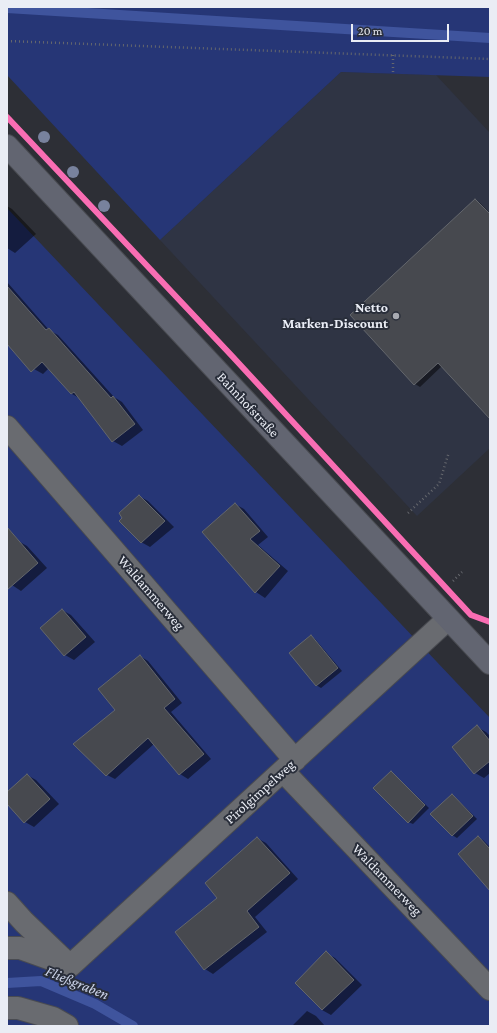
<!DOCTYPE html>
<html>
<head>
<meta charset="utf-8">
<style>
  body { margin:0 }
  #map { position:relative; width:497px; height:1033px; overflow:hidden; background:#2d2f36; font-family:"Crimson Pro",serif }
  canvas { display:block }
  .frame { position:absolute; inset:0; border:8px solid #eaedf5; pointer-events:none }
  .scale { position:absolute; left:351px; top:24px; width:98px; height:18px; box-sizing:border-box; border:2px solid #eaedf5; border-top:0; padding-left:5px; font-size:12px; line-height:14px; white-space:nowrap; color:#eaedf5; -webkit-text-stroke:3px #292e3a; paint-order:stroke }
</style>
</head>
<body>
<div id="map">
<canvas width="497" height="1033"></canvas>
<div class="frame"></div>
<div class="scale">20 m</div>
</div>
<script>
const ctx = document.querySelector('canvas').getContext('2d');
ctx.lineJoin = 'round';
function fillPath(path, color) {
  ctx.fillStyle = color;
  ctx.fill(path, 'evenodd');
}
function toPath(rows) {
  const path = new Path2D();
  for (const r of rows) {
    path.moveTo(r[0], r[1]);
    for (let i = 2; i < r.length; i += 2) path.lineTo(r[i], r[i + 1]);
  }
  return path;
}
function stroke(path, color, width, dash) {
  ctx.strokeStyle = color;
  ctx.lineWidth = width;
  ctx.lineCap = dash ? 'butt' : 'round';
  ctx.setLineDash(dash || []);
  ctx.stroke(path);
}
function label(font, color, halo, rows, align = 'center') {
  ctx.font = font + ' "Crimson Pro",serif';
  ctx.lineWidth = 4;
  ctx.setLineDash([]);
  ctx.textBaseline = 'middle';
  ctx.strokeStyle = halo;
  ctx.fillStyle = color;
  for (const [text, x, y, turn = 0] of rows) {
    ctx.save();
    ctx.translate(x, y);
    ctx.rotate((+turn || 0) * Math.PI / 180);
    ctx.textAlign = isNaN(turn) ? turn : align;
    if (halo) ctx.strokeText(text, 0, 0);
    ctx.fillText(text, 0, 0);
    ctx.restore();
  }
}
const built = toPath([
  [341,72,436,75,490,133,490,448,417,516,160,240]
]);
const green = toPath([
  [7,7,490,7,490,77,341,72,160,240,7,75],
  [7,208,490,718,490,1026,7,1026]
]);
const shadow = toPath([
  [476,200,480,203,490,213,490,417,442,366,420,387,415,384,351,315],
  [7,206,12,209,36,234,15,253,7,248],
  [7,282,49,330,58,335,114,397,122,402,143,430,122,446,113,441,81,399,72,394,49,368,43,374,34,369,7,339],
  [139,496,148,501,174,527,150,547,141,542],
  [235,504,244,509,268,537,258,545,288,571,265,598,256,592,203,532],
  [7,527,20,542,27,546,47,568,21,591,12,585,7,579],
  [62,610,71,615,95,642,74,660,65,655],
  [311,637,315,639,342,671,321,688,316,685],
  [140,656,148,661,182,703,171,712,211,759,188,779,180,774,154,744,115,779,107,775,116,710],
  [477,727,486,732,490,736,490,773,484,778,475,773],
  [391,772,395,775,429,808,413,824,408,822],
  [27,775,36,780,59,804,34,827,25,822,7,803,7,793],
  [452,795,456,798,477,819,457,838,452,835],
  [478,837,483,840,490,847,490,881],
  [257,838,266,843,298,879,255,917,267,932,213,974,205,969,219,899],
  [326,953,335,958,362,985,331,1015,322,1010,297,983],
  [307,1011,316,1016,325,1026,292,1026]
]);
const stream = toPath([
  [7,8,490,38],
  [7,983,41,981,95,1004,133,1026]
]);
const building = toPath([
  [475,199,490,214,490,419,438,363,414,385,350,315,475,199],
  [7,286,46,330,49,328,111,398,113,396,135,424,112,442,74,392,71,394,42,362,31,372,7,344,7,286],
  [139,495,165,521,141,543,119,521,122,518,119,513,139,495],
  [235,503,260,531,250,539,280,566,255,593,202,532,235,503],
  [7,527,38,563,7,590,7,527],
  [62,609,86,637,64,656,40,628,62,609],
  [311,635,338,668,316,686,289,653,311,635],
  [140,655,175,699,164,708,204,754,179,775,148,738,106,776,73,744,115,710,98,689,140,655],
  [477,725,490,741,490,761,474,774,452,747,477,725],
  [391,771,425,805,408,823,373,788,391,771],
  [27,774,50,799,24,823,7,804,7,792,27,774],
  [452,794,473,816,452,836,430,814,452,794],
  [478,836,490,849,490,891,458,854,478,836],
  [257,837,290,873,247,911,259,927,204,970,175,932,217,898,205,883,257,837],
  [326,951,354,980,322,1010,295,983,326,951]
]);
const path = toPath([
  [7,41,490,59],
  [393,55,393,74],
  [408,513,439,484,449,452],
  [453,581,462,572]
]);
const minor = toPath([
  [7,427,295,760],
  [283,771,490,989],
  [7,903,24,922,70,966,448,619],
  [7,948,20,948,62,963],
  [7,1008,18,1008,53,1018,67,1026]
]);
const major = toPath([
  [7,146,490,663]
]);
const cycleway = toPath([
  [7,117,232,356,471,615,490,622]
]);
const trees = [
  [44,137],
  [73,172],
  [104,206]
];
const markers = [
  [396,316,4,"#a8aab2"]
];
const poiNames = [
  ["Netto",388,308],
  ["Marken-Discount",388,324]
];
const streetNames = [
  ["Bahnhofstraße",248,405,47],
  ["Waldammerweg",151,593,49],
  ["Pirolgimpelweg",260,792,-42],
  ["Waldammerweg",387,880,46]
];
const waterNames = [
  ["Fließgraben",77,983,22]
];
fillPath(built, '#2f3444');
fillPath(green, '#263676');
fillPath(shadow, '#0007');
stroke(stream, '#3f549d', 10);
fillPath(building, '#47494f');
stroke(building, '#63666c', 1);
stroke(minor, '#494b51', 24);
stroke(major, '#494b51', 24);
stroke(path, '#65676d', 2.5, [1, 3]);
stroke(minor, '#696b70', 22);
stroke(major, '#626571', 22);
stroke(cycleway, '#f96db3', 6);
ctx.fillStyle = '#78829d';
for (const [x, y] of trees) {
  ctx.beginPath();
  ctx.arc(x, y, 6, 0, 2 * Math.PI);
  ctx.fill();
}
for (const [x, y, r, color] of markers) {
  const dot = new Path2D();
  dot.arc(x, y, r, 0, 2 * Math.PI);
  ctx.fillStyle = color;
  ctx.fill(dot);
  stroke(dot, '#292e3a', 1.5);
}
label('bold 14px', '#eaedf5', '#292e3a', poiNames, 'right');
label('14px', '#eaedf5', '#292e3a', streetNames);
label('italic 15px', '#ccd4ea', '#292e3a', waterNames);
</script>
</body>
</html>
